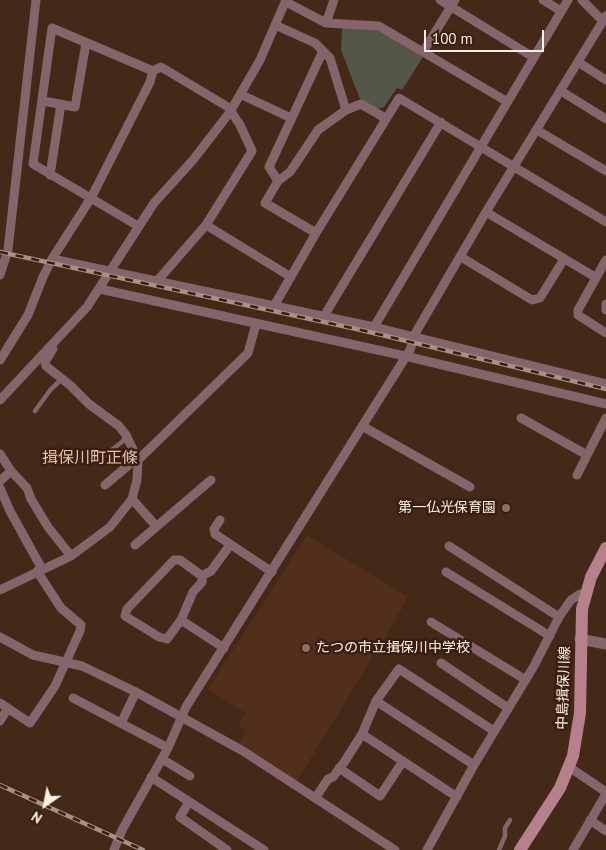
<!DOCTYPE html>
<html>
<head>
<meta charset="utf-8">
<style>
  body { margin:0 }
  #map { position:relative; width:606px; height:850px; overflow:hidden; background:#442918; font-family:"PT Sans",sans-serif }
  canvas { display:block }
  .north { position:absolute; left:20px; top:780px; width:50px; height:50px; -webkit-text-stroke:4px #3a1f0e; paint-order:stroke; rotate:213deg; font-size:14px; font-weight:700; line-height:20px; text-align:center; color:#feefe7 }
  .north::after { content:''; display:block; margin:auto; width:18px; height:22px; background:#feefe7; clip-path:polygon(50% 0,100% 100%,50% 72%,0 100%) }
  .scale { position:absolute; left:424px; top:30px; width:120px; height:22px; box-sizing:border-box; border:2px solid #feefe7; border-top:0; padding-left:6px; font-size:15px; line-height:18px; white-space:nowrap; color:#feefe7; -webkit-text-stroke:4px #3a1f0e; paint-order:stroke }
</style>
</head>
<body>
<div id="map">
<canvas width="606" height="850"></canvas>
<div class="north">N</div>
<div class="scale">100 m</div>
</div>
<script>
const ctx = document.querySelector('canvas').getContext('2d');
ctx.lineJoin = 'round';
function fillPath(path, color) {
  ctx.fillStyle = color;
  ctx.fill(path, 'evenodd');
}
function toPath(rows) {
  const path = new Path2D();
  for (const r of rows) {
    path.moveTo(r[0], r[1]);
    for (let i = 2; i < r.length; i += 2) path.lineTo(r[i], r[i + 1]);
  }
  return path;
}
function stroke(path, color, width, dash) {
  ctx.strokeStyle = color;
  ctx.lineWidth = width;
  ctx.lineCap = dash ? 'butt' : 'round';
  ctx.setLineDash(dash || []);
  ctx.stroke(path);
}
function label(font, color, halo, rows, align = 'center') {
  ctx.font = font + ' "PT Sans","Noto Sans JP",sans-serif';
  ctx.lineWidth = 5;
  ctx.setLineDash([]);
  ctx.textBaseline = 'middle';
  ctx.strokeStyle = halo;
  ctx.fillStyle = color;
  for (const [text, x, y, turn = 0] of rows) {
    ctx.save();
    ctx.translate(x, y);
    ctx.rotate((+turn || 0) * Math.PI / 180);
    ctx.textAlign = isNaN(turn) ? turn : align;
    if (halo) ctx.strokeText(text, 0, 0);
    ctx.fillText(text, 0, 0);
    ctx.restore();
  }
}
const built = toPath([
  [307,535,407,596,403,607,297,781,238,745,246,731,238,725,245,713,208,689]
]);
const green = toPath([
  [342,28,380,30,423,57,402,90,397,88,384,107,377,109,360,99,341,50]
]);
const service = toPath([
  [35,411,51,389,62,379],
  [98,461,123,441,126,436],
  [499,850,505,836,505,828,510,820]
]);
const minor = toPath([
  [440,0,533,57],
  [543,0,561,11],
  [582,0,603,21],
  [286,2,326,23,379,26,506,101],
  [326,23,334,0],
  [275,25,315,43,330,58,346,110],
  [423,52,455,0],
  [578,62,606,80],
  [561,91,606,119],
  [242,95,291,118],
  [43,101,75,107,86,43],
  [537,130,606,171],
  [50,175,61,104],
  [278,181,269,167,323,51],
  [486,212,595,277],
  [206,225,291,277],
  [138,226,33,164,52,28,153,71],
  [316,233,265,203,278,181,290,172,318,130,346,110,361,104,385,118],
  [461,257,532,300,540,298,564,259],
  [52,259,374,327,606,384],
  [606,260,578,310,578,315,606,333],
  [0,275,8,250,36,0],
  [100,289,405,356,606,404],
  [606,304,606,310],
  [274,306,316,233,399,98,606,222],
  [326,317,327,311,441,122],
  [374,327,568,0],
  [0,360,28,315,43,277,52,259,91,198,150,82,153,71,161,67,228,107,240,125,252,151,206,225,158,280],
  [0,400,87,307,154,203,193,160,230,112,260,60,286,0],
  [521,418,587,455],
  [362,426,470,487],
  [0,454,11,471,27,488,31,499,48,527,71,556],
  [138,460,248,353,256,324],
  [577,475,606,418],
  [0,481,11,471],
  [105,485,137,458],
  [0,488,10,511,42,569],
  [132,499,156,526],
  [220,520,214,529,215,534,272,572],
  [135,545,211,480],
  [449,546,559,617],
  [446,572,550,636],
  [202,576,180,560,174,560,127,609,125,616,159,637,167,639,181,620,193,592,202,582,202,576,211,571,230,545],
  [0,590,71,556,110,527,132,499,137,480,138,460,126,435,119,426,89,404,71,386,46,366,45,362,53,349],
  [181,620,224,648],
  [431,622,526,680],
  [0,637,33,655,82,666,136,692,243,751,395,850],
  [441,663,508,708],
  [73,698,168,748],
  [376,701,474,765],
  [0,703,30,723,55,686,80,631,81,625,61,608,37,571],
  [0,721,8,708],
  [121,723,136,692],
  [362,734,457,797],
  [162,759,190,776],
  [569,767,606,792],
  [339,768,380,796,403,761],
  [151,777,264,850],
  [316,797,328,779,333,777,345,761,362,734,376,701,399,669,494,731],
  [189,802,180,817,227,850],
  [590,820,606,831],
  [114,850,122,830,168,748,186,707,410,350,416,332,486,212,606,16],
  [427,850,474,765,534,666,559,617,571,600,580,594,585,594],
  [573,850,606,794]
]);
const tertiary = toPath([
  [580,639,606,644]
]);
const secondary = toPath([
  [520,850,560,788,573,756,580,713,582,609,591,577,606,548]
]);
const rail = toPath([
  [0,252,361,330,606,389],
  [0,785,143,850]
]);
const markers = [
  [506,508,5,"#8d6e63"],
  [306,648,5,"#8d6e63"]
];
const poiNames = [
  ["第一仏光保育園",496,508],
  ["たつの市立揖保川中学校",316,648,"left"]
];
const streetNames = [
  ["中島揖保川線",564,688,-88]
];
const quarterNames = [
  ["揖保川町正條",90,458]
];
fillPath(built, '#512f1a');
fillPath(green, '#545647');
stroke(service, '#86646c', 4.5);
stroke(minor, '#86646c', 9);
stroke(tertiary, '#86646c', 11);
stroke(secondary, '#b6818d', 12);
stroke(rail, '#a69185', 4.5);
stroke(rail, '#3a1f0e', 2.5, [8]);
for (const [x, y, r, color] of markers) {
  const dot = new Path2D();
  dot.arc(x, y, r, 0, 2 * Math.PI);
  ctx.fillStyle = color;
  ctx.fill(dot);
  stroke(dot, '#3a1f0e', 2);
}
label('14px', '#feefe7', '#3a1f0e', poiNames, 'right');
label('14px', '#feefe7', '#3a1f0e', streetNames);
label('16px', '#e3c0ac', '#3a1f0e', quarterNames);
</script>
</body>
</html>
